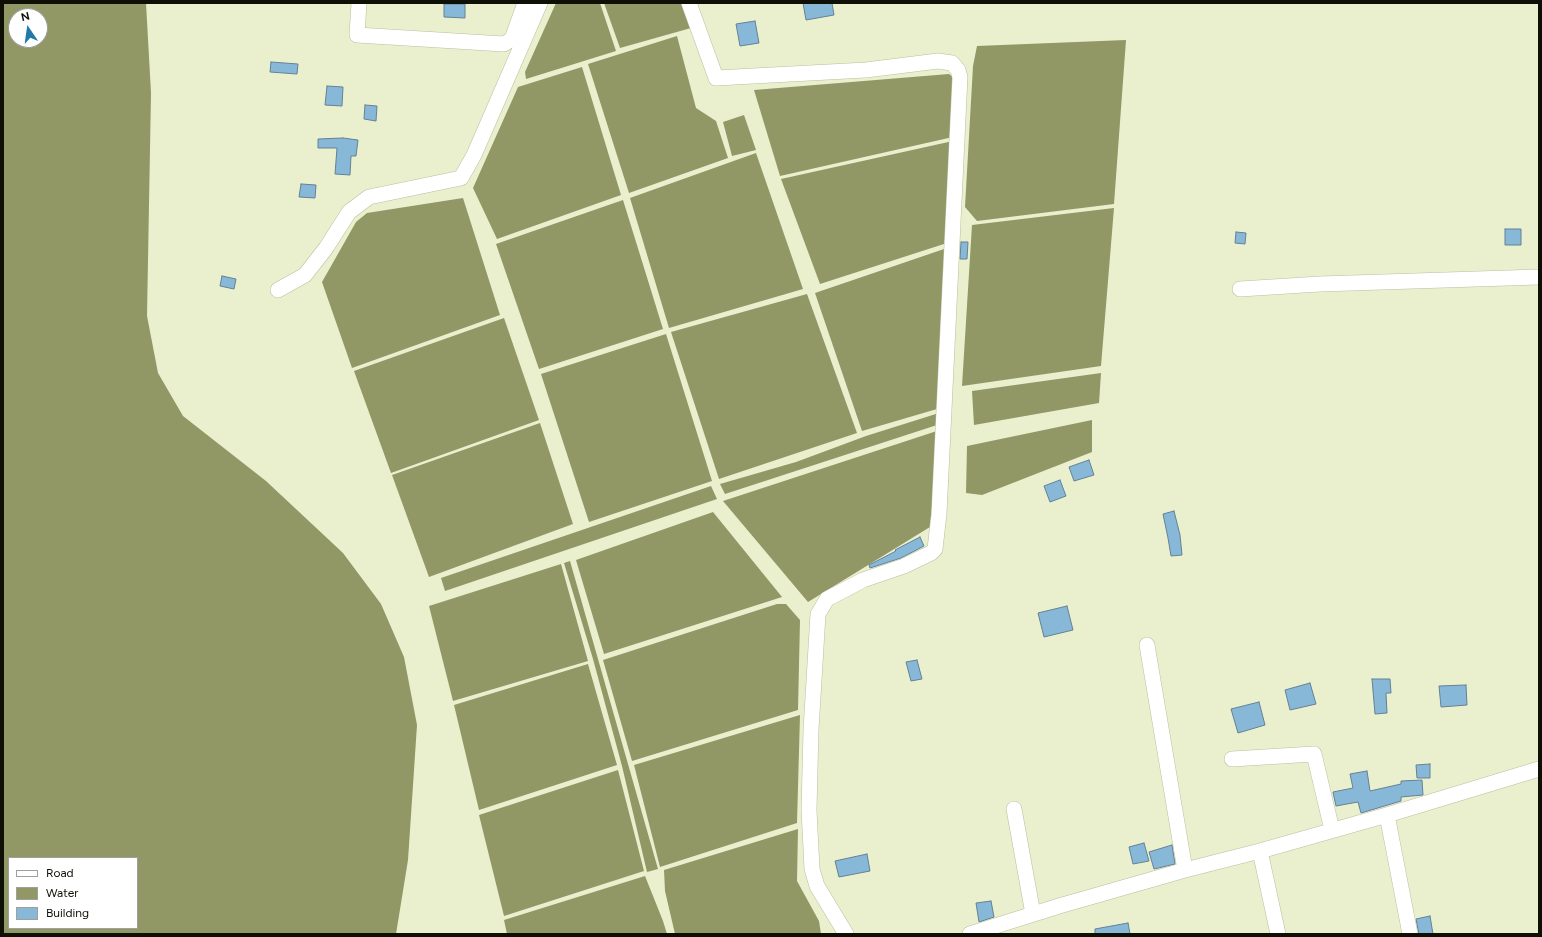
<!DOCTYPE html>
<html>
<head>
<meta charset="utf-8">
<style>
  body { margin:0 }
  #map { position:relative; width:1542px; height:937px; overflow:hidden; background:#eaefce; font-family:Figtree,sans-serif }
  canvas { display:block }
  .frame { position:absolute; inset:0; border:4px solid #0e0f05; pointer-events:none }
  .legend { position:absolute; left:8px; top:857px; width:130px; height:72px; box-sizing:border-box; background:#fff; border:1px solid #9f9f9b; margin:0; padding:5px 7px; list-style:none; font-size:12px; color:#0e0f05 }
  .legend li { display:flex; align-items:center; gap:8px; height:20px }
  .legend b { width:20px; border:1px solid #9f9f9b }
  .north { position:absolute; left:8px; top:8px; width:40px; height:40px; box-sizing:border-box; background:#fff; border:1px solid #9f9f9b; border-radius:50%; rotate:347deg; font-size:11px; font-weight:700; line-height:16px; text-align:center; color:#0e0f05 }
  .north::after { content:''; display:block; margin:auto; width:14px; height:18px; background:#227aa9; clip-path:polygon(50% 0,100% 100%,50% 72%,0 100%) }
</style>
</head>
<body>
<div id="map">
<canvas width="1542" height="937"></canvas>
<div class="frame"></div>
<ul class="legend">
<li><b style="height:5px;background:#fff"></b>Road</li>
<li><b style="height:11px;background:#919765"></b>Water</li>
<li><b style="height:11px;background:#87b8d8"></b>Building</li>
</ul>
<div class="north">N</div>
</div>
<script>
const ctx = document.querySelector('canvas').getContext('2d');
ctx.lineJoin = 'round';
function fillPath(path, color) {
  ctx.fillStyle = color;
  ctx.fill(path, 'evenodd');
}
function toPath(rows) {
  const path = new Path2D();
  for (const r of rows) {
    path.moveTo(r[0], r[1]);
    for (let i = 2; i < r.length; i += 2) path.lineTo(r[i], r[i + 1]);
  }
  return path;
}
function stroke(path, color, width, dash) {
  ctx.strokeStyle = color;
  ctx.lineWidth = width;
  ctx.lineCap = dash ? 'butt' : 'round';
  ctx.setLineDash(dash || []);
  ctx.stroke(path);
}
const water = toPath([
  [3,3,146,3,151,93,147,316,158,373,183,416,266,481,343,553,381,604,404,657,417,725,408,860,396,934,3,934],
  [16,16,40,16,40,40,16,40],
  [9,858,137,858,137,928,9,928],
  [556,3,600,3,616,51,526,79,525,72],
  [604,3,682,3,691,28,620,48],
  [677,36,696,108,716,121,728,158,629,193,588,64],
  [1126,40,1114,204,977,221,965,207,973,66,977,46],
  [582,67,621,195,497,239,473,188,518,87],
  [949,74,955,79,953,137,780,176,754,90],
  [744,115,756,150,732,156,723,122],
  [953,141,947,243,820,284,781,179],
  [756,153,803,289,669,328,630,198],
  [463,198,500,315,352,368,322,282,356,222,367,213],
  [623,200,663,329,539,369,496,244],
  [1114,208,1101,366,962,386,972,225],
  [947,248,937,409,862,431,815,293],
  [807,294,857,433,719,479,671,332],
  [504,318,539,420,391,473,354,371],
  [666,334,712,481,589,522,541,374],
  [1101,373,1099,403,974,425,972,391],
  [939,413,937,425,725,494,720,484,796,462,866,436],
  [1092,420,1092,452,982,495,966,493,967,446],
  [540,423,573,524,429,577,392,475],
  [940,430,930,527,808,602,723,501],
  [711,486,717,499,445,591,441,578],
  [713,512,782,597,604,654,576,560],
  [570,561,658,869,647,872,622,766,593,659,564,563],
  [561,564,588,661,453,701,429,606],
  [777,604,786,604,800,620,798,710,632,761,603,660],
  [588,664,617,765,479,810,454,705],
  [800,715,797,823,660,867,634,765],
  [618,770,644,871,504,916,479,815],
  [798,829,797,881,819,921,821,934,675,934,665,891,664,870],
  [645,876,663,921,667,934,507,934,504,920]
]);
const building = toPath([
  [803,3,832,3,834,15,806,20,803,3],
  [444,4,465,4,465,18,444,17,444,4],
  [755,21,759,43,740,46,736,24,755,21],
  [271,62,298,64,297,74,270,72,271,62],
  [327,86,343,87,342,106,325,105,327,86],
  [365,105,377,106,376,121,364,119,365,105],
  [343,138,358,140,356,156,351,156,350,175,335,174,337,148,318,148,318,139,343,138],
  [301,184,316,185,315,198,299,197,301,184],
  [1505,229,1521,229,1521,245,1505,245,1505,229],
  [1236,232,1246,233,1245,244,1235,243,1236,232],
  [961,242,968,242,967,259,960,259,961,242],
  [222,276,236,279,234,289,220,286,222,276],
  [1089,460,1094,475,1074,481,1069,467,1089,460],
  [1060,480,1066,496,1050,502,1044,486,1060,480],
  [1174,511,1180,535,1182,555,1171,556,1168,538,1163,514,1174,511],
  [920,537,924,546,901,558,870,568,869,565,896,551,895,550,920,537],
  [1067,606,1073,630,1044,637,1038,613,1067,606],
  [917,660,922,679,911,681,906,662,917,660],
  [1372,679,1390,679,1391,693,1386,693,1387,713,1375,714,1372,679],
  [1310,683,1316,704,1290,710,1285,690,1310,683],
  [1466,685,1467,705,1441,707,1439,686,1466,685],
  [1259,702,1265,725,1238,733,1231,709,1259,702],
  [1430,764,1430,778,1417,778,1416,765,1430,764],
  [1367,771,1370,791,1401,784,1401,781,1422,780,1423,795,1401,797,1401,801,1361,813,1358,802,1336,806,1333,792,1353,788,1350,774,1367,771],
  [1144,843,1149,861,1133,864,1129,847,1144,843],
  [1172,845,1175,864,1154,869,1149,852,1172,845],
  [867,854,870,871,839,877,835,861,867,854],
  [991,901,994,917,979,922,976,903,991,901],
  [1430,916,1433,934,1419,934,1416,919,1430,916],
  [1128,923,1130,934,1095,934,1095,929,1128,923]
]);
const minor = toPath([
  [359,3,357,35,504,44,512,39,525,3],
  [689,3,716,78,866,70,938,61,952,63,958,70,960,77,939,514,935,549,931,553,904,566,863,580,827,599,818,614,811,730,809,810,812,869,817,886,846,934],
  [1240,289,1320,284,1539,277],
  [278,290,305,275,326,248,349,212,369,197,461,178,474,155,540,3],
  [1147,645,1185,870],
  [1232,759,1314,754,1332,830],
  [1014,809,1033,914],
  [1387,815,1410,934],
  [1260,851,1278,934],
  [970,934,1059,906,1185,870,1260,851,1387,815,1539,769]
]);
fillPath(water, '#919765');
fillPath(building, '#87b8d8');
stroke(building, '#648194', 1);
stroke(minor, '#babf9f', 16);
stroke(minor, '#fff', 15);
</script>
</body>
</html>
